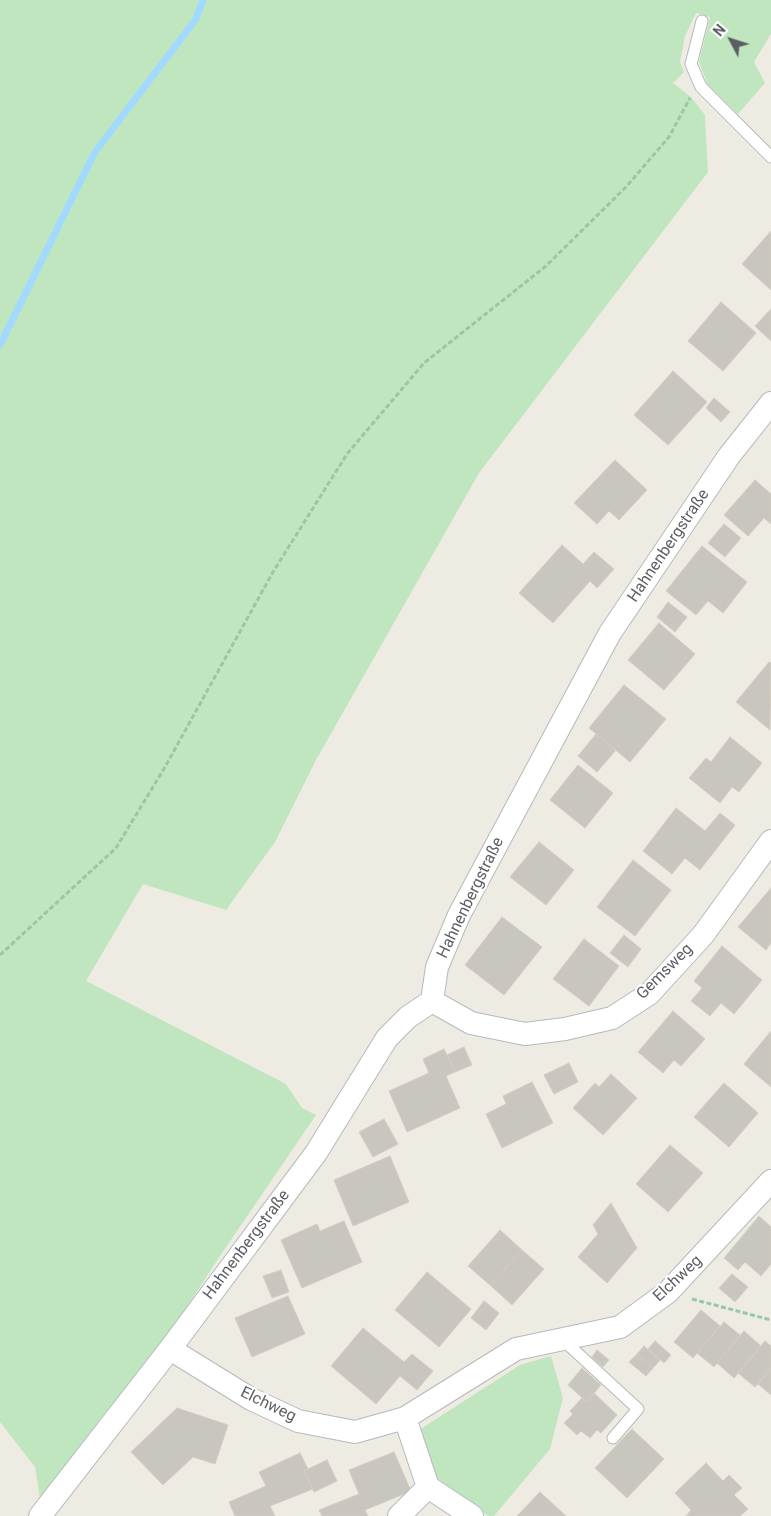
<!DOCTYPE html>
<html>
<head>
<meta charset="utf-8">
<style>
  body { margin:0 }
  #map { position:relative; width:771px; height:1516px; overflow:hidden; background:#eeebe3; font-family:Roboto,sans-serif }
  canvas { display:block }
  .north { position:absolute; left:706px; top:15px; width:50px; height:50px; -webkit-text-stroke:4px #fff; paint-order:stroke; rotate:310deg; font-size:14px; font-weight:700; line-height:20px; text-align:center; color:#5b5f64 }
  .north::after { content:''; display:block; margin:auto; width:18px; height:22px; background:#5b5f64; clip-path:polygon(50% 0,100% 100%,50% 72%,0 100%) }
</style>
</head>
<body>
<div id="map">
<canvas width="771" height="1516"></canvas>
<div class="north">N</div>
</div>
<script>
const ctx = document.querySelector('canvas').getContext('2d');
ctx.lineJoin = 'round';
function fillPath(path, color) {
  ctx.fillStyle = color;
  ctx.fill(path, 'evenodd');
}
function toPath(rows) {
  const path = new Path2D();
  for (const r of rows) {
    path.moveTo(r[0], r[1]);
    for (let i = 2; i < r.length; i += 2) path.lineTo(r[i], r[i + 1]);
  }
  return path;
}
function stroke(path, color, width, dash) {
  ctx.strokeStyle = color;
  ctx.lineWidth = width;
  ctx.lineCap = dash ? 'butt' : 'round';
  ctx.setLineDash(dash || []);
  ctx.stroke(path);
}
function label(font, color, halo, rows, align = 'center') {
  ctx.font = font + ' Roboto,sans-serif';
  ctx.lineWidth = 4.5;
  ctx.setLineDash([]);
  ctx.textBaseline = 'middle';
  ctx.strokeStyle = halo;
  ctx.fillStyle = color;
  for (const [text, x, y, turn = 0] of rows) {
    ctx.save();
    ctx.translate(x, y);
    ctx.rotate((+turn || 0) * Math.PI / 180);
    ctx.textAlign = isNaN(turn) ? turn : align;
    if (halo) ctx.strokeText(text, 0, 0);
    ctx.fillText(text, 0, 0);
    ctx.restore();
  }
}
const green = toPath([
  [0,0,771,0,771,34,754,62,765,83,738,114,708,85,699,62,710,17,696,13,685,36,680,62,684,72,673,83,691,97,705,115,708,172,479,473,316,760,275,842,226,910,143,884,86,981,286,1084,302,1108,316,1115,220,1256,164,1342,100,1419,41,1505,35,1467,0,1422],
  [551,1356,563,1398,550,1449,494,1516,488,1516,437,1478,419,1430,520,1365]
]);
const stream = toPath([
  [0,345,95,152,196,19,203,0]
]);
const building = toPath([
  [771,231,771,290,742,264,771,231],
  [721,302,756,333,723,371,688,341,721,302],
  [771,309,771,341,755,326,771,309],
  [673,371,707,402,668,445,634,415,673,371],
  [714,398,730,412,721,422,706,408,714,398],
  [615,460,647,490,619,520,609,511,597,524,574,503,615,460],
  [755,480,771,494,771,524,764,518,748,536,724,515,755,480],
  [724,524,741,538,725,557,708,543,724,524],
  [562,545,583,564,594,552,614,569,597,588,590,581,553,623,519,593,562,545],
  [702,546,747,582,723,613,708,601,696,615,666,591,702,546],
  [668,602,687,617,675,632,657,617,668,602],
  [659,623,695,654,664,690,628,660,659,623],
  [769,662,771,663,770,730,736,702,769,662],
  [624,685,666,719,630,762,589,728,624,685],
  [596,734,616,750,597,772,578,756,596,734],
  [730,737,762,763,739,792,732,787,720,803,689,778,706,758,711,762,730,737],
  [578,765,613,793,585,828,550,800,578,765],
  [676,808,705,831,720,813,735,825,700,870,685,858,672,874,643,851,676,808],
  [539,842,574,870,546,905,510,877,539,842],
  [633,860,671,890,635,936,597,907,633,860],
  [771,888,771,943,766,950,738,927,771,888],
  [502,917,542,947,504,995,465,965,502,917],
  [624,935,641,949,628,967,610,953,624,935],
  [584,939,619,966,589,1006,553,979,584,939],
  [722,946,762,980,734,1014,721,1003,710,1016,691,1001,702,988,694,981,722,946],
  [673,1011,705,1039,681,1066,674,1060,663,1073,638,1052,673,1011],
  [771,1031,771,1087,744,1064,771,1031],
  [464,1047,472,1065,455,1072,447,1055,464,1047],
  [444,1049,455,1072,446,1076,460,1108,407,1132,389,1091,429,1073,423,1059,444,1049],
  [569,1063,578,1082,554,1094,544,1075,569,1063],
  [611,1074,637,1098,603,1135,573,1108,595,1083,599,1087,611,1074],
  [532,1082,553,1123,502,1148,486,1114,506,1104,503,1096,532,1082],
  [724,1083,758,1113,729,1147,694,1117,724,1083],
  [384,1119,398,1144,373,1157,359,1132,384,1119],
  [670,1145,703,1173,668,1212,636,1184,670,1145],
  [390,1156,409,1202,353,1226,334,1180,390,1156],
  [611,1203,637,1248,607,1283,578,1257,598,1234,593,1225,611,1203],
  [759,1216,771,1227,771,1264,761,1276,745,1262,738,1270,724,1258,759,1216],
  [344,1221,362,1262,302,1288,281,1240,317,1224,320,1231,344,1221],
  [500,1230,522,1250,490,1285,468,1266,500,1230],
  [522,1250,544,1269,512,1305,490,1285,522,1250],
  [281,1270,289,1292,272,1298,263,1276,281,1270],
  [427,1272,471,1309,439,1347,395,1310,427,1272],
  [732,1274,748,1287,735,1302,719,1288,732,1274],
  [288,1296,305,1334,252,1357,235,1318,288,1296],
  [484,1301,499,1313,486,1330,471,1318,484,1301],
  [701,1310,720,1326,693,1358,674,1342,701,1310],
  [724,1322,740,1335,714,1367,697,1353,724,1322],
  [363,1328,404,1362,412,1354,433,1371,417,1390,400,1376,376,1404,331,1366,363,1328],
  [744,1331,761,1346,734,1378,717,1363,744,1331],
  [655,1341,671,1355,664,1363,648,1349,655,1341],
  [765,1341,771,1346,771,1368,755,1387,738,1373,765,1341],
  [644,1346,660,1360,653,1368,637,1354,644,1346],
  [597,1350,609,1360,603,1367,592,1357,597,1350],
  [637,1354,653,1368,646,1376,629,1362,637,1354],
  [582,1368,601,1385,587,1402,568,1385,582,1368],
  [771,1368,771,1395,758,1384,771,1368],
  [594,1393,617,1415,601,1433,597,1430,590,1438,581,1431,577,1435,564,1423,573,1414,570,1411,582,1398,587,1402,594,1393],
  [177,1408,228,1425,215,1464,193,1457,163,1485,131,1452,177,1408],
  [632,1429,664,1459,627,1498,595,1468,632,1429],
  [394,1452,411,1491,365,1510,368,1516,322,1516,319,1510,359,1494,349,1470,394,1452],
  [300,1453,308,1469,304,1471,313,1489,270,1506,275,1516,235,1516,229,1502,266,1486,259,1472,300,1453],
  [327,1460,337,1481,314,1492,304,1471,327,1460],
  [706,1463,723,1481,729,1475,742,1488,734,1495,748,1509,740,1516,686,1516,691,1510,675,1493,706,1463],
  [540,1492,566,1516,517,1516,540,1492]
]);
const path = toPath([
  [0,955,116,848,165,767,273,572,347,454,424,363,546,266,626,187,669,137,690,98],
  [692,1299,771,1320]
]);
const lane = toPath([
  [702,21,691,64,701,87,771,157],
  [562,1339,638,1409,613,1438]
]);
const street = toPath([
  [432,1001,471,1023,525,1034,565,1029,612,1018,649,994,703,935,771,841],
  [170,1349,251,1399,298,1421,355,1432,405,1418,516,1349,620,1327,668,1292,771,1181],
  [405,1418,428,1487,472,1516],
  [40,1516,170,1349,316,1153,387,1038,408,1017,432,1001,437,967,459,915,610,633,729,456,771,403],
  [399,1516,428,1487]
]);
const streetNames = [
  ["Hahnenbergstraße",669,546,-56],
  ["Hahnenbergstraße",471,898,-64],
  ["Gemsweg",665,972,-45],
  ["Hahnenbergstraße",247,1245,-53],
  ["Elchweg",678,1279,-43],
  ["Elchweg",268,1405,26]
];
fillPath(green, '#c0e6bf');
stroke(stream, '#a2d9ff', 7);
fillPath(building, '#c9c6c0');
stroke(building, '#d3cdc1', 1);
stroke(lane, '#b5b9bd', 13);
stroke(street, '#b5b9bd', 24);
stroke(path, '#98c7a4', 3, [5, 2.5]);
stroke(lane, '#fff', 11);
stroke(street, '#fff', 22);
label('16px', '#5b5f64', '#fff', streetNames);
</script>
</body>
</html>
